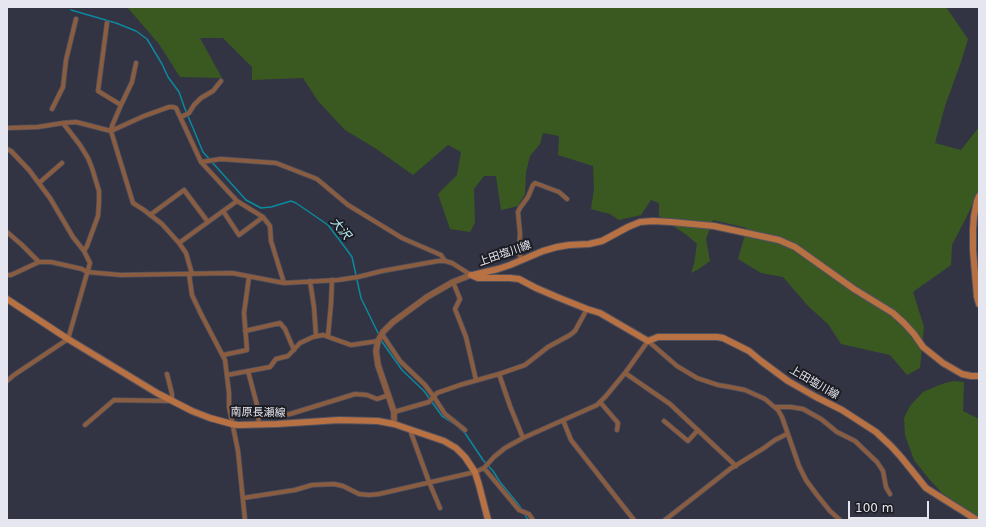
<!DOCTYPE html>
<html>
<head>
<meta charset="utf-8">
<style>
  body { margin:0 }
  #map { position:relative; width:986px; height:527px; overflow:hidden; background:#333443; font-family:"DejaVu Sans",sans-serif }
  canvas { display:block }
  .frame { position:absolute; inset:0; border:8px solid #e6e6f0; pointer-events:none }
  .scale { position:absolute; left:848px; top:501px; width:81px; height:18px; box-sizing:border-box; border:2px solid #e6e6f0; border-top:0; padding-left:5px; font-size:12px; line-height:14px; white-space:nowrap; color:#e6e6f0; -webkit-text-stroke:3px #1c1c23; paint-order:stroke }
</style>
</head>
<body>
<div id="map">
<canvas width="986" height="527"></canvas>
<div class="frame"></div>
<div class="scale">100 m</div>
</div>
<script>
const ctx = document.querySelector('canvas').getContext('2d');
ctx.lineJoin = 'round';
function fillPath(path, color) {
  ctx.fillStyle = color;
  ctx.fill(path, 'evenodd');
}
function toPath(rows) {
  const path = new Path2D();
  for (const r of rows) {
    path.moveTo(r[0], r[1]);
    for (let i = 2; i < r.length; i += 2) path.lineTo(r[i], r[i + 1]);
  }
  return path;
}
function stroke(path, color, width, dash) {
  ctx.strokeStyle = color;
  ctx.lineWidth = width;
  ctx.lineCap = dash ? 'butt' : 'round';
  ctx.setLineDash(dash || []);
  ctx.stroke(path);
}
function label(font, color, halo, rows, align = 'center') {
  ctx.font = font + ' "DejaVu Sans","Noto Sans JP",sans-serif';
  ctx.lineWidth = 4;
  ctx.setLineDash([]);
  ctx.textBaseline = 'middle';
  ctx.strokeStyle = halo;
  ctx.fillStyle = color;
  for (const [text, x, y, turn = 0] of rows) {
    ctx.save();
    ctx.translate(x, y);
    ctx.rotate((+turn || 0) * Math.PI / 180);
    ctx.textAlign = isNaN(turn) ? turn : align;
    if (halo) ctx.strokeText(text, 0, 0);
    ctx.fillText(text, 0, 0);
    ctx.restore();
  }
}
const green = toPath([
  [127,7,946,7,968,39,961,62,945,106,935,143,961,150,979,127,979,189,967,216,952,245,951,265,913,292,924,327,920,368,907,375,890,355,841,344,828,324,809,307,783,277,761,273,738,259,747,228,713,220,706,239,710,261,699,269,691,273,694,264,697,244,688,236,659,216,659,203,651,200,641,215,619,220,610,214,591,209,594,189,593,166,558,155,559,136,543,133,540,144,530,156,526,172,525,194,518,206,501,210,496,176,484,176,474,189,475,223,470,232,450,229,438,194,457,175,461,152,448,145,413,175,375,148,345,130,318,101,303,78,252,80,252,67,223,38,200,38,222,78,180,77,159,44],
  [953,381,964,382,963,411,979,419,979,517,943,494,929,479,914,460,905,435,904,418,910,406,923,392,942,384]
]);
const stream = toPath([
  [71,10,116,23,136,31,147,39,162,64,168,77,179,92,185,109,203,152,246,200,261,208,271,207,291,201,296,203,328,225,347,250,352,257,361,298,379,335],
  [380,339,402,370,424,391,442,416,453,423],
  [460,429,465,433,483,460,493,471,500,482,518,504,522,510],
  [524,513,528,520]
]);
const minor = toPath([
  [107,23,98,91,121,105],
  [136,63,132,82,121,105,112,126,111,131,133,203,144,210,162,224,179,243,186,253,192,274],
  [52,109,63,87,66,60,76,19],
  [181,117,189,113,194,105,201,98,213,91,221,81],
  [63,123,80,145,88,158,92,168,99,191,99,203,98,216,87,246,84,251],
  [7,128,38,127,63,123,76,122,111,131,144,116,169,107,173,107,176,108,201,162,237,201,263,217,270,226,271,241,284,283],
  [7,149,11,151,29,170,50,198,73,237,84,251,90,263,68,339,14,375,7,381],
  [201,162,221,159,276,163,317,179,348,205,402,238,441,255,445,261],
  [39,183,62,163],
  [223,211,239,235,263,217],
  [150,215,184,190,208,222],
  [7,232,22,245,39,262],
  [179,243,237,201],
  [521,260,519,251,520,234,518,212,520,208,528,197,533,185,535,183,559,192,567,199],
  [189,274,192,295,201,314,225,360,229,393,229,407,238,451,245,520],
  [7,275,11,275,39,262,51,262,82,269,87,272,121,275,232,273,284,283,338,280,358,277,382,271,438,261,445,261,452,263,471,275],
  [310,281,314,307,316,336],
  [453,282,460,299,455,309,466,337,476,380],
  [245,331,280,323,285,329,294,350],
  [382,334,400,361,425,385,434,397,445,414,465,430],
  [328,336,331,304,332,280],
  [223,355,247,350,244,313,249,277],
  [248,371,257,405,259,424],
  [625,373,670,404,736,466],
  [499,374,510,406,523,438],
  [227,375,270,367,276,359,288,356,300,343,313,337,323,335,351,345,378,341],
  [600,402,618,423,617,430],
  [775,407,791,407,803,409,821,419,837,432,855,441,877,462,883,471,886,487,890,494],
  [394,412,429,402,437,393,460,385,499,374,525,365,548,347,570,335,575,331,587,309],
  [276,416,290,414,355,394,367,395,377,399,389,395],
  [563,420,571,440,634,520],
  [664,421,688,441,698,430],
  [85,425,114,400,172,401,172,394,167,374],
  [410,430,429,482,440,508],
  [484,468,519,510,529,514,533,520],
  [243,498,295,490,312,485,334,484,343,486,359,494,369,495,379,494,475,472,484,468,494,457,505,448,523,438,597,405,606,396,625,373,648,341,677,366,697,378,718,385,730,387,745,390,765,399,778,410,782,417,799,466,806,480,817,495,830,511,840,520],
  [665,520,730,469,764,448,775,440,787,434]
]);
const tertiary = toPath([
  [394,424,394,412,378,365,376,351,378,341,383,332,393,322,427,297,453,282,471,275]
]);
const secondary = toPath([
  [979,196,977,201,974,216,973,229,973,250,977,297,979,304],
  [471,275,478,278,510,278,519,279,536,288,557,297,587,309,600,313,648,341,658,337,717,337,723,338,749,351,761,361,788,381,816,397,842,410,876,432,891,446,901,457,926,488,977,520],
  [473,275,498,269,510,265,543,251,557,247,569,245,589,244,602,241,628,227,640,222,653,221,671,222,714,226,779,240,795,247,854,289,893,313,904,323,914,334,923,347,943,363,962,374,971,376,979,376],
  [7,299,68,339,157,393,192,411,210,418,232,424,238,425,277,424,339,420,378,421,394,424,444,441,456,448,465,457,475,472,479,485,488,520]
]);
const streetNames = [
  ["上田塩川線",505,254,-19],
  ["上田塩川線",814,383,30],
  ["南原長瀬線",258,413,1]
];
const waterNames = [
  ["大沢",340,229,50]
];
fillPath(green, '#3a5920');
stroke(stream, '#0b899e', 1.5);
stroke(minor, '#50505f', 5.5);
stroke(tertiary, '#50505f', 7);
stroke(secondary, '#50505f', 8);
stroke(minor, '#8a5d41', 4);
stroke(tertiary, '#8a5d41', 5.5);
stroke(secondary, '#b87143', 6);
label('11px', '#e6e6f0', '#1c1c23', streetNames);
label('italic 12px', '#bcedf8', '#1c1c23', waterNames);
</script>
</body>
</html>
